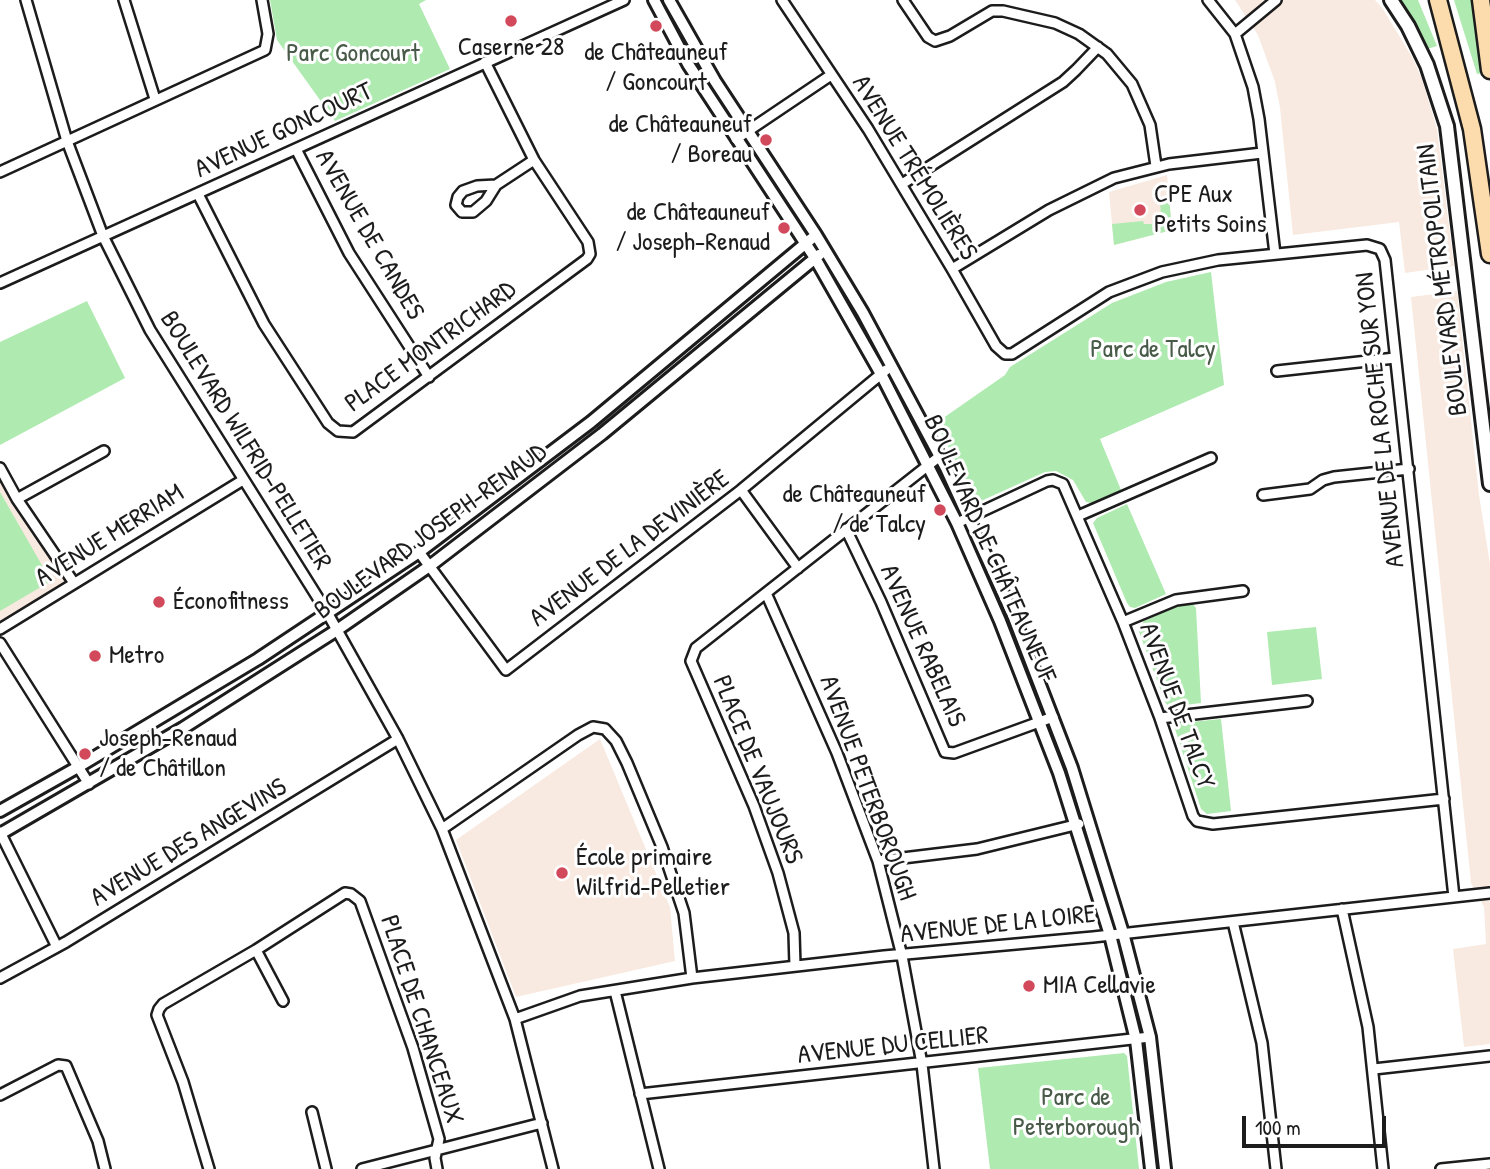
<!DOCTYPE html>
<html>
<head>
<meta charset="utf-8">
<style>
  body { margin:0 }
  #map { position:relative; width:1490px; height:1169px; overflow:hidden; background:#fff; font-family:"Patrick Hand",sans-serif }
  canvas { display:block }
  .scale { position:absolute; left:1242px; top:1116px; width:144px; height:32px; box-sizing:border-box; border:4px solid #1c1c1c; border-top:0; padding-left:9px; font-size:21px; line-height:24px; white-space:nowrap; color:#1c1c1c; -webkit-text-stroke:5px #fff; paint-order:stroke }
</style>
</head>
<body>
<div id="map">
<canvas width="1490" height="1169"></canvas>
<div class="scale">100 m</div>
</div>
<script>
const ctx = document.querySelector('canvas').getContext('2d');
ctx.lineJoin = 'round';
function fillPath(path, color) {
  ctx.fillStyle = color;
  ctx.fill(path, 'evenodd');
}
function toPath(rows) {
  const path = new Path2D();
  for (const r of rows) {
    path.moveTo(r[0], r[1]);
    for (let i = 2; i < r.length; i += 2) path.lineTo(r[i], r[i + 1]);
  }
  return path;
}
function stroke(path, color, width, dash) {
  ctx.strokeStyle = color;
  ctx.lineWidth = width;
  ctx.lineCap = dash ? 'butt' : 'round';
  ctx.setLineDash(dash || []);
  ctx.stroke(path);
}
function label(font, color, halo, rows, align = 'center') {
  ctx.font = font + ' "Patrick Hand",sans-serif';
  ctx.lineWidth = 6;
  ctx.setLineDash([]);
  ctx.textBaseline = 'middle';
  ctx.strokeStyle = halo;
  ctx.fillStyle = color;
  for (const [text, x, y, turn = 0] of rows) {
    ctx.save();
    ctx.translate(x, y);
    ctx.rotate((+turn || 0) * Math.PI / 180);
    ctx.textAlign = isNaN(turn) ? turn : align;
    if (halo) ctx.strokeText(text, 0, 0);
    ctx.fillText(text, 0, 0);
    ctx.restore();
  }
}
const built = toPath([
  [1235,0,1375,0,1383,9,1412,57,1422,79,1437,129,1454,266,1405,273,1399,222,1293,235,1280,108,1275,82,1258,35],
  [1167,175,1172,230,1114,245,1109,192],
  [1457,291,1479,495,1490,564,1490,1044,1464,1047,1453,949,1486,944,1484,907,1471,883,1411,297],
  [0,468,74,583,0,629],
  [600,739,670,907,675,961,516,997,456,840]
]);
const green = toPath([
  [270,0,426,0,419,4,450,69,335,121,277,40],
  [1398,0,1418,0,1437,46,1427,49],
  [1454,0,1473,0,1483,73,1477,74],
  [1160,197,1169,197,1172,230,1114,245,1112,224,1143,221,1144,224,1152,224,1152,220,1161,219],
  [1211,272,1224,385,1100,439,1121,490,1091,503,1086,502,1073,480,1056,471,1045,472,981,501,975,499,936,423,1005,375,1010,367,1112,303,1166,282],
  [87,301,125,378,0,445,0,342],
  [0,492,51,581,0,611],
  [1127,504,1166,594,1135,608,1130,607,1127,603,1093,523,1097,518],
  [1192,603,1196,608,1201,703,1169,707,1165,702,1138,629,1144,621,1181,605],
  [1316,627,1322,679,1272,685,1267,632],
  [1221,719,1231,811,1207,814,1201,809,1175,729,1180,723],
  [1124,1053,1127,1056,1139,1169,990,1169,978,1068]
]);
const minor = toPath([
  [26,0,67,141,103,236,150,330,328,614,398,739,442,829,515,1019,553,1169],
  [124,0,155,99],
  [782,0,868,129,952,269,996,346,1005,354,1012,354,1109,292,1162,272,1218,260,1367,245,1380,249,1385,260,1454,897],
  [903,0,928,37,935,41,950,36,992,11,1003,11,1055,23,1079,34,1107,54,1132,84,1150,125,1156,166],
  [1208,0,1235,34,1253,87,1259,119,1275,254],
  [1235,34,1276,0],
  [736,139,831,75],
  [296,149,349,253,429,377],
  [0,172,265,50,268,34,262,0],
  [902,184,1063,82,1076,70,1098,47],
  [496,185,477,186,463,191,458,197,456,205,462,212,473,212,486,201,496,185,534,160],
  [198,194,264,324,328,423,338,431,353,432,587,259,590,254,588,242,534,160,485,62],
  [952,269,1049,210,1114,178,1169,164,1262,153],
  [0,283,624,0],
  [1277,371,1395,358],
  [0,468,17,499,74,583],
  [741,490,798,568],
  [1263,495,1310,489,1323,480,1334,477,1409,469],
  [17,499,104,451],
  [1078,516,1211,458],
  [957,523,1047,481,1053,480,1063,484,1123,622,1160,718,1193,816,1197,821,1213,824,1444,799],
  [846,529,881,602,945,752,954,753,1053,717],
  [419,552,506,670,741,490,886,370],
  [766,593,837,753,878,861,902,956,922,1064,934,1169],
  [1123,622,1176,600,1243,591],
  [0,629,243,480],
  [0,643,89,784],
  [1160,718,1307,701],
  [442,829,578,735,593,727,605,729,616,741,627,763,662,847,684,913,692,978],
  [0,832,57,947],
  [878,861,977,849,1079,824],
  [1342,909,1368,1027,1383,1169],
  [1233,922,1262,1043,1276,1169],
  [256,950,283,1001],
  [795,966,794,933,778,873,754,806,691,661,696,648,940,456],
  [0,978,66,942,398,739],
  [615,991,659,1169],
  [515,1019,580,996,692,978,884,956,1093,937,1490,893],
  [1374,1069,1490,1056],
  [640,1094,1150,1037],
  [0,1095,58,1065,66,1066,98,1141,105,1169],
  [312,1112,326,1169],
  [209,1169,183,1082,157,1015,159,1009,163,1004,256,950,345,893,351,894,360,901,413,1048,439,1139,435,1158,437,1169],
  [362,1169,542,1123],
  [1441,1169,1490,1164]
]);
const tertiary = toPath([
  [654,0,688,64,815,258,881,374,957,523,1000,621,1059,773,1110,935,1136,1040,1151,1169],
  [669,0,715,81,816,235,863,313,946,468,1013,615,1072,768,1123,933,1150,1037,1165,1169],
  [0,811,78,767,258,659,419,552,591,422,811,239],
  [0,834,183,728,337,630,431,565,602,434,819,255]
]);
const secondary = toPath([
  [1391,0,1408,26,1427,65,1447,126,1490,484]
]);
const motorway = toPath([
  [1438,0,1472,129,1490,254],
  [1481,0,1490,70]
]);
const markers = [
  [511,21,7,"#d1495b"],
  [656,26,7,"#d1495b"],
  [766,140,7,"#d1495b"],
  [1140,210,7,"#d1495b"],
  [784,228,7,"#d1495b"],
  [940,510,7,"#d1495b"],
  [159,602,7,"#d1495b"],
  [95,656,7,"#d1495b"],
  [85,754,7,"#d1495b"],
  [562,873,7,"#d1495b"],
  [1029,986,7,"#d1495b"]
];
const poiNames = [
  ["Caserne 28",511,48,"center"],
  ["de Châteauneuf",656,53,"center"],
  ["/ Goncourt",656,83,"center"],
  ["de Châteauneuf",752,125,"right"],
  ["/ Boreau",752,155,"right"],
  ["CPE Aux",1154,195],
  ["Petits Soins",1154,225],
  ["de Châteauneuf",770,213,"right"],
  ["/ Joseph-Renaud",770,243,"right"],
  ["de Châteauneuf",926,495,"right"],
  ["/ de Talcy",926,525,"right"],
  ["Éconofitness",173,602],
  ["Metro",109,656],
  ["Joseph-Renaud",99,739],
  ["/ de Châtillon",99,769],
  ["École primaire",576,858],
  ["Wilfrid-Pelletier",576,888],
  ["MIA Cellavie",1043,986]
];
const parkNames = [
  ["Parc Goncourt",353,54],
  ["Parc de Talcy",1153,350],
  ["Parc de",1076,1098],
  ["Peterborough",1076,1128]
];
const streetNames = [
  ["AVENUE GONCOURT",284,131,-25],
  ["AVENUE TRÉMOLIÈRES",914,168,58],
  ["AVENUE DE CANDES",369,235,60],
  ["BOULEVARD MÉTROPOLITAIN",1443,280,-97],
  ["PLACE MONTRICHARD",431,347,-36],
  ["AVENUE DE LA ROCHE SUR YON",1381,420,-96],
  ["BOULEVARD WILFRID-PELLETIER",245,441,58],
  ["BOULEVARD JOSEPH-RENAUD",431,532,-36],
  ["AVENUE MERRIAM",110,536,-32],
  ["AVENUE DE LA DEVINIÈRE",630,549,-37],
  ["BOULEVARD DE CHÂTEAUNEUF",989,549,66],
  ["AVENUE RABELAIS",922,646,66],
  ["AVENUE DE TALCY",1176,706,70],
  ["PLACE DE VAUJOURS",757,770,68],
  ["AVENUE PETERBOROUGH",867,788,70],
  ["AVENUE DES ANGEVINS",189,843,-31],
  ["AVENUE DE LA LOIRE",998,925,-6],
  ["PLACE DE CHANCEAUX",421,1020,72],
  ["AVENUE DU CELLIER",893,1046,-6]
];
fillPath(built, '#f8eae0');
fillPath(green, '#afeab0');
stroke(minor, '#1c1c1c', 14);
stroke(tertiary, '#1c1c1c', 16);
stroke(secondary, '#1c1c1c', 18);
stroke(motorway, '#1c1c1c', 21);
stroke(minor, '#fff', 9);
stroke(tertiary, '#fff', 10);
stroke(secondary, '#fff', 12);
stroke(motorway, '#fcdcac', 16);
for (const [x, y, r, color] of markers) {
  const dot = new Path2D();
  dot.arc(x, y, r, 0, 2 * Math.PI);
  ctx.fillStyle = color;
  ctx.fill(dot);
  stroke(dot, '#fff', 2.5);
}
label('26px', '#1c1c1c', '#fff', poiNames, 'left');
label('26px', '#485a48', '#fff', parkNames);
label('26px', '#1c1c1c', '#fff', streetNames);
</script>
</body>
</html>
